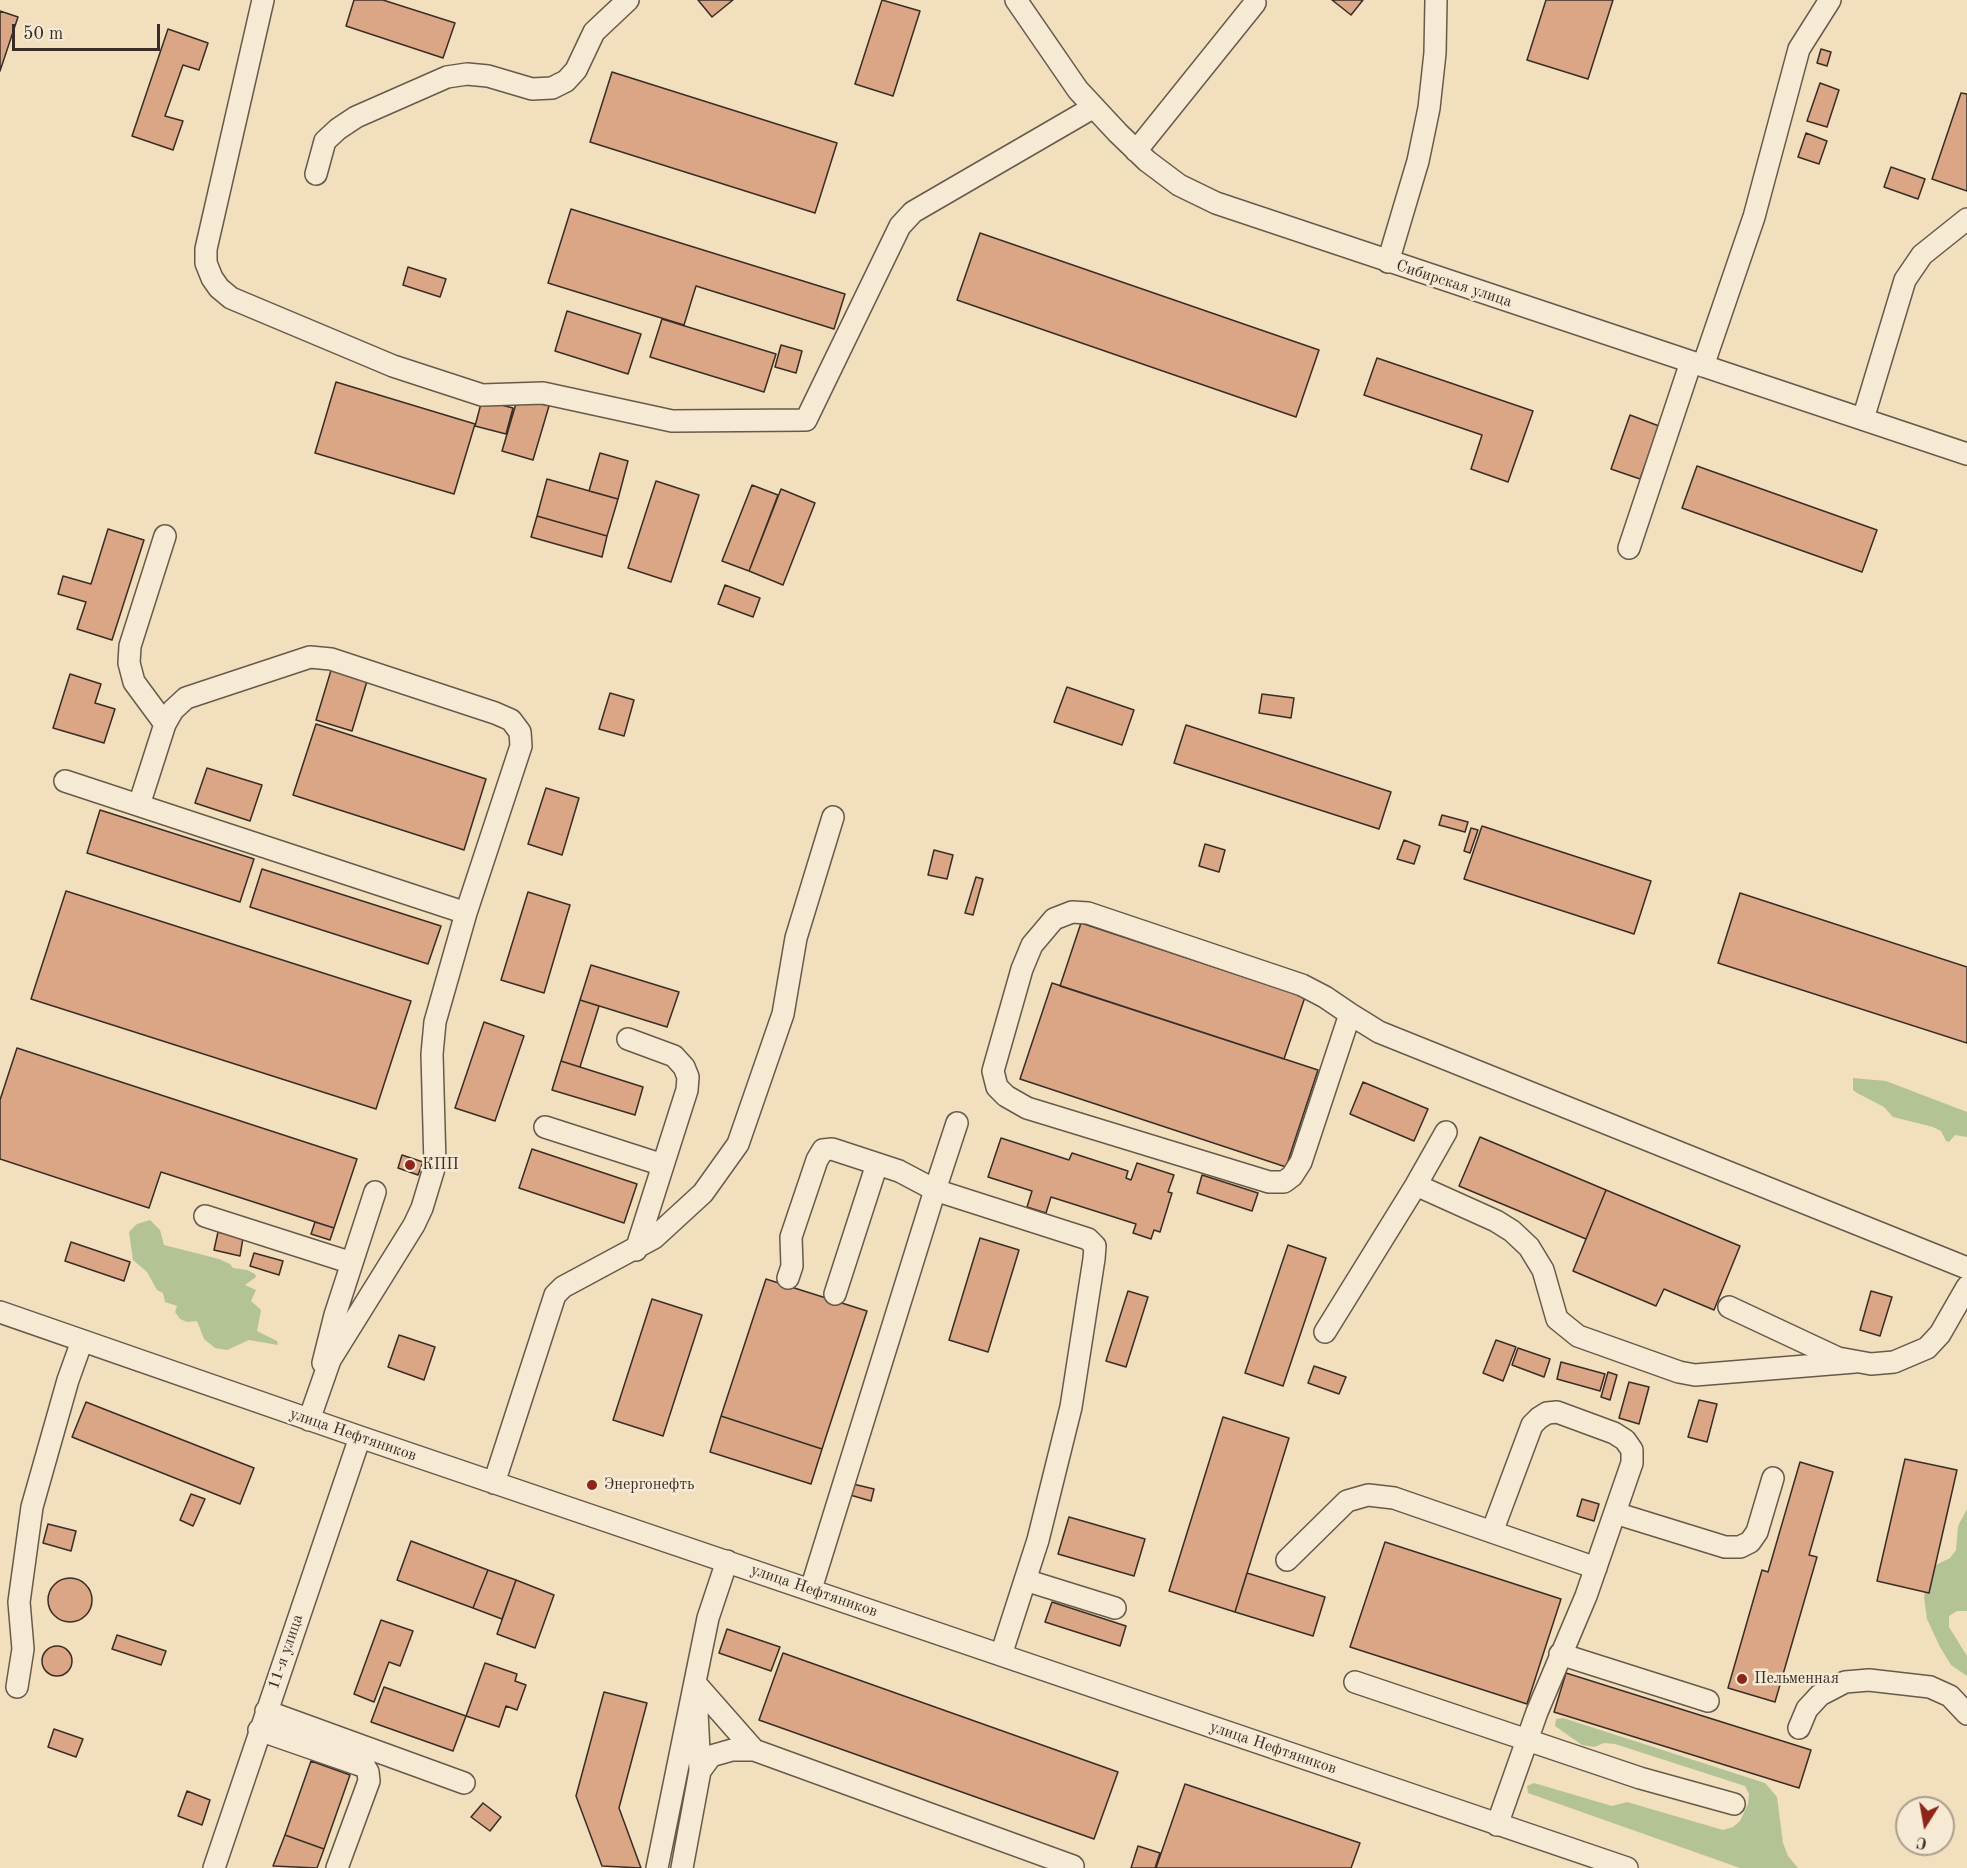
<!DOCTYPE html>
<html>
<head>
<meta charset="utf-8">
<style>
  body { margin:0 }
  #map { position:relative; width:1967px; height:1868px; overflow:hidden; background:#f1dfbd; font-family:"Old Standard TT",serif }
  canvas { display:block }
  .north { position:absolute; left:1895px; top:1796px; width:60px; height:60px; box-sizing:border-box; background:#f6ead4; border:2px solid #aa9e8e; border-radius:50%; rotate:191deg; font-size:16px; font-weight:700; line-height:24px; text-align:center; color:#392d25 }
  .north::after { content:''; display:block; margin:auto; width:21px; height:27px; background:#8f2418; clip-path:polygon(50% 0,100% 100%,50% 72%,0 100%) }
  .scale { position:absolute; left:12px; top:24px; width:148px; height:27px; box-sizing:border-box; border:3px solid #392d25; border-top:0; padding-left:8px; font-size:18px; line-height:21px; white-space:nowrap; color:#392d25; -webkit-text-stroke:4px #f6ead4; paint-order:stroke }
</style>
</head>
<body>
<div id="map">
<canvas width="1967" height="1868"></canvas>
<div class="north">С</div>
<div class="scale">50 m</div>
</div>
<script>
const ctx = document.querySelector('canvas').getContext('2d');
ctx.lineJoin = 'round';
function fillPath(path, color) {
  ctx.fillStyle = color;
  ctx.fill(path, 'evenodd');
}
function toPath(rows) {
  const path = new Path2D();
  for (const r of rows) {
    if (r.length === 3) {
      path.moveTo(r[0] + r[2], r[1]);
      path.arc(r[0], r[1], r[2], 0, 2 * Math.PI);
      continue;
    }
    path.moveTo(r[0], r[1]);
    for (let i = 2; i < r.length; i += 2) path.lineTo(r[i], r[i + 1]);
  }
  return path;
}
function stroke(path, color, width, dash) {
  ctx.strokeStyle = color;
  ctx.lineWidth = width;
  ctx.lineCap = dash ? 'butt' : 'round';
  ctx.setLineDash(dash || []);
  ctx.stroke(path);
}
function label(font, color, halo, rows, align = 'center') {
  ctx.font = font + ' "Old Standard TT",serif';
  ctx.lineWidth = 5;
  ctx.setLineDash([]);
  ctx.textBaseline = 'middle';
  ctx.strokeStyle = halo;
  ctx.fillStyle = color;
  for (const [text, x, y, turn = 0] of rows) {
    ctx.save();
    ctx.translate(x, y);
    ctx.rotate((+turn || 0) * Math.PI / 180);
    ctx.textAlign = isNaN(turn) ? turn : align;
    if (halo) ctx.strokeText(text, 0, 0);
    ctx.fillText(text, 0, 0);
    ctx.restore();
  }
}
const green = toPath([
  [1853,1078,1886,1081,1967,1112,1967,1137,1955,1135,1949,1142,1946,1141,1941,1131,1933,1127,1893,1117,1884,1107,1857,1093,1853,1090],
  [150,1220,160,1230,164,1245,219,1259,230,1264,233,1268,247,1270,255,1274,256,1277,245,1285,256,1290,251,1301,261,1310,257,1331,277,1341,278,1345,249,1340,227,1350,215,1348,204,1339,197,1321,187,1322,180,1319,175,1312,177,1306,165,1302,163,1293,157,1290,147,1272,133,1260,129,1232,137,1224],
  [1967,1509,1967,1611,1957,1611,1949,1616,1949,1627,1967,1656,1967,1676,1951,1665,1940,1647,1927,1619,1924,1597,1929,1576,1936,1565,1950,1558,1956,1550,1958,1526],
  [1563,1718,1765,1783,1777,1797,1783,1843,1788,1856,1798,1868,1740,1868,1528,1793,1527,1786,1534,1783,1612,1806,1627,1802,1723,1830,1733,1827,1740,1821,1748,1804,1749,1794,1745,1786,1615,1744,1604,1743,1594,1747,1582,1745,1555,1726,1556,1719]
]);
const building = toPath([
  [354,0,383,0,455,23,443,58,346,26,354,0],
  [698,0,733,0,712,17,698,0],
  [882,0,920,11,893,96,855,84,882,0],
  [1332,0,1363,0,1351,15,1332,0],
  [1546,0,1613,0,1588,79,1527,60,1546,0],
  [0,11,18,17,0,71,0,11],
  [168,29,208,43,199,70,183,65,165,116,183,121,173,150,132,136,168,29],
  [1821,49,1831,52,1827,66,1817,63,1821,49],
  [612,72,837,143,815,213,590,142,612,72],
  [1820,83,1839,90,1827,127,1807,121,1820,83],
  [1961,93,1967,94,1967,191,1932,179,1961,93],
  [1806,133,1827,141,1819,164,1798,157,1806,133],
  [1891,167,1925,179,1918,199,1884,187,1891,167],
  [571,209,845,294,834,329,696,286,684,325,548,283,571,209],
  [980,233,1319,350,1296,417,957,300,980,233],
  [408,267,446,279,440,297,403,285,408,267],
  [567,311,641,334,628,374,555,351,567,311],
  [662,319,776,354,764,392,650,357,662,319],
  [781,345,802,351,796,373,775,367,781,345],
  [1377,358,1533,411,1508,482,1471,469,1482,435,1364,395,1377,358],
  [336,382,475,424,454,494,315,453,336,382],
  [518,397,549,406,533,460,502,451,518,397],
  [482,400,513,408,506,434,475,426,482,400],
  [1630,415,1659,426,1640,479,1611,469,1630,415],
  [600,453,628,461,618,499,589,491,600,453],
  [1697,466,1877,530,1862,572,1682,508,1697,466],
  [547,479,618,499,607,536,537,516,547,479],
  [656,481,699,495,671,582,628,568,656,481],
  [752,485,778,495,749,571,722,561,752,485],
  [781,489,815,503,783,585,749,571,781,489],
  [537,516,607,536,602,557,531,537,537,516],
  [108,529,144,540,112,640,77,629,86,602,58,594,63,576,91,584,108,529],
  [725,585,760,598,753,617,718,604,725,585],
  [332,667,368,678,352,731,316,720,332,667],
  [70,674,101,684,95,703,115,709,104,743,53,728,70,674],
  [1067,687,1134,710,1122,745,1054,722,1067,687],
  [610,693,634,700,624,736,599,729,610,693],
  [1262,694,1294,698,1291,718,1259,713,1262,694],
  [316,724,486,779,464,850,293,795,316,724],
  [1186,725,1391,792,1379,829,1174,763,1186,725],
  [207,768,262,785,250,821,195,803,207,768],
  [546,788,579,798,562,855,528,844,546,788],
  [100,810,254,859,240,902,87,853,100,810],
  [1442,815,1468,822,1465,832,1439,825,1442,815],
  [1482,826,1651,881,1634,934,1464,879,1482,826],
  [1471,828,1478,830,1470,853,1464,851,1471,828],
  [1404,840,1420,846,1414,864,1397,859,1404,840],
  [1205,844,1225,850,1219,872,1199,866,1205,844],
  [934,850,953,855,947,879,928,875,934,850],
  [262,869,441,926,428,964,250,907,262,869],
  [976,877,983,879,973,915,965,913,976,877],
  [66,891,411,1001,376,1109,31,999,66,891],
  [528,892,570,905,544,993,501,980,528,892],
  [1740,893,1967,967,1967,1043,1718,963,1740,893],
  [1081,923,1305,997,1284,1059,1060,986,1081,923],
  [591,965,679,992,667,1027,580,1000,591,965],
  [1052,983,1318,1070,1286,1167,1020,1079,1052,983],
  [580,1000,599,1006,580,1067,561,1061,580,1000],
  [484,1022,524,1036,495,1121,455,1108,484,1022],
  [17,1048,357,1159,334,1228,161,1172,149,1208,0,1159,0,1100,17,1048],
  [561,1061,643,1087,635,1115,552,1090,561,1061],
  [1363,1082,1428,1109,1414,1141,1350,1114,1363,1082],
  [1480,1137,1606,1190,1586,1239,1459,1186,1480,1137],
  [1001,1138,1069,1160,1072,1153,1128,1171,1126,1178,1131,1180,1137,1163,1174,1175,1168,1192,1172,1193,1160,1232,1154,1230,1151,1239,1133,1233,1136,1224,1051,1197,1046,1213,1027,1207,1032,1191,988,1177,1001,1138],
  [532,1149,637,1184,624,1223,519,1188,532,1149],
  [402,1155,423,1162,418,1175,398,1168,402,1155],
  [1202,1175,1258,1193,1252,1211,1197,1193,1202,1175],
  [1606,1190,1740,1246,1714,1310,1664,1289,1656,1306,1573,1271,1606,1190],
  [315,1222,334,1228,330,1240,311,1234,315,1222],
  [218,1232,243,1238,240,1256,214,1250,218,1232],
  [980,1238,1019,1250,988,1352,949,1340,980,1238],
  [71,1242,130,1262,124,1281,65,1261,71,1242],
  [1288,1245,1326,1258,1283,1386,1245,1373,1288,1245],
  [254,1253,283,1261,279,1275,250,1266,254,1253],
  [766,1279,867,1311,822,1449,721,1416,766,1279],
  [1128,1291,1148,1297,1126,1367,1106,1361,1128,1291],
  [1871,1291,1892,1297,1880,1336,1860,1330,1871,1291],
  [652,1299,702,1315,663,1436,613,1420,652,1299],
  [399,1335,435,1347,424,1380,388,1367,399,1335],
  [1496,1340,1516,1347,1503,1381,1483,1373,1496,1340],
  [1518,1348,1550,1359,1544,1377,1512,1365,1518,1348],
  [1561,1362,1605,1374,1600,1391,1557,1379,1561,1362],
  [1314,1366,1346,1377,1339,1394,1308,1383,1314,1366],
  [1608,1372,1617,1375,1610,1400,1601,1397,1608,1372],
  [1629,1382,1649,1387,1639,1424,1619,1418,1629,1382],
  [1699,1400,1717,1404,1707,1442,1688,1437,1699,1400],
  [86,1402,254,1468,240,1504,72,1437,86,1402],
  [721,1416,822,1449,811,1484,710,1452,721,1416],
  [1223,1417,1289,1438,1235,1612,1169,1591,1223,1417],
  [1905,1459,1957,1470,1929,1593,1877,1581,1905,1459],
  [1800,1462,1833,1472,1809,1555,1817,1557,1775,1702,1728,1688,1762,1570,1768,1572,1800,1462],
  [853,1484,874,1489,871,1501,850,1495,853,1484],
  [191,1494,205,1499,193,1526,180,1520,191,1494],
  [1582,1499,1599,1504,1594,1521,1577,1516,1582,1499],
  [1069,1517,1145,1539,1134,1576,1058,1554,1069,1517],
  [48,1524,76,1531,71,1551,43,1543,48,1524],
  [411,1541,488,1570,473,1608,397,1580,411,1541],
  [1385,1542,1561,1599,1527,1704,1350,1647,1385,1542],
  [488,1570,516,1580,502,1619,473,1608,488,1570],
  [1247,1573,1325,1597,1313,1636,1235,1612,1247,1573],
  [70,1600,22],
  [516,1580,554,1595,535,1648,497,1634,516,1580],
  [1052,1602,1126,1626,1120,1646,1045,1622,1052,1602],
  [381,1620,413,1631,400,1666,389,1662,374,1702,354,1694,381,1620],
  [727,1629,780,1647,771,1671,719,1653,727,1629],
  [117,1635,166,1651,161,1665,112,1649,117,1635],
  [57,1661,15],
  [783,1653,1118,1772,1094,1839,759,1720,783,1653],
  [485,1663,517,1674,515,1681,526,1685,517,1710,506,1706,499,1727,466,1716,485,1663],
  [1566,1673,1811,1750,1799,1788,1554,1712,1566,1673],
  [384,1687,466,1716,453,1751,371,1722,384,1687],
  [604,1692,647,1703,619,1808,641,1868,602,1866,576,1796,604,1692],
  [54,1729,83,1739,76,1757,48,1747,54,1729],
  [311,1761,350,1775,324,1849,285,1835,311,1761],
  [1185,1784,1360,1843,1351,1868,1156,1868,1185,1784],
  [187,1791,210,1800,202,1825,178,1816,187,1791],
  [483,1803,501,1817,490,1831,471,1817,483,1803],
  [285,1835,324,1849,317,1868,273,1866,285,1835],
  [1138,1846,1160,1853,1155,1868,1131,1868,1138,1846]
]);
const minor = toPath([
  [263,0,206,249,206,263,212,278,219,288,231,298,393,366,482,395,543,393,672,421,806,420,900,226,913,212,1094,107],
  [1016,0,1078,90,1118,133,1147,161,1179,185,1216,203,1967,454],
  [1136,151,1255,3],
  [316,174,325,141,338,129,356,117,447,77,467,74,488,76,532,89,552,88,566,81,576,70,594,32,628,0],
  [1388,262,1418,161,1429,108,1435,53,1436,0],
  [1703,366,1754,217,1799,49,1830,0],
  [1863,419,1905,280,1922,255,1967,219],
  [1629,548,1691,362],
  [165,724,134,682,129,663,130,646,165,536],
  [65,781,466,913],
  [139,805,165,724,173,710,186,698,310,657,331,659,495,713,511,720,520,732,521,746,466,913,435,1022,432,1054,435,1165,422,1208,414,1225,330,1360,309,1420],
  [1350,1014,1301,1162,1292,1176,1284,1182,1269,1182,1027,1108,1006,1096,997,1087,993,1071,1022,969,1032,945,1054,919,1072,912,1088,913,1302,985,1325,997,1350,1014,1379,1032,1967,1268],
  [628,1039,674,1056,684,1067,688,1077,687,1090,636,1250],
  [545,1127,663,1165],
  [1416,1185,1446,1132],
  [205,1216,352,1263],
  [788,1278,792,1266,791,1237,817,1160,823,1150,832,1149,899,1171,935,1190,957,1123],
  [835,1294,877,1164],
  [1729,1307,1838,1358,1871,1364,1894,1362,1927,1348,1940,1334,1967,1287],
  [0,1312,360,1437,1627,1868],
  [1325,1332,1416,1185,1496,1221,1512,1231,1529,1247,1543,1270,1557,1319,1578,1336,1679,1372,1695,1375,1855,1362],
  [323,1363,335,1315,375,1192],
  [494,1483,555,1295,563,1287,654,1238,703,1193,738,1144,783,1014,796,938,833,817],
  [1615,1513,1725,1547,1740,1547,1750,1542,1757,1532,1773,1478],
  [1492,1532,1532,1425,1539,1418,1547,1413,1557,1412,1614,1433,1625,1440,1632,1450,1632,1463,1586,1596,1537,1712,1497,1825],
  [1287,1560,1347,1501,1368,1495,1394,1498,1596,1568],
  [1025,1580,1115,1608],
  [811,1589,935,1190,1088,1239,1095,1246,1094,1259,1071,1407,1038,1540,1001,1655],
  [1560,1654,1708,1701],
  [1355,1682,1640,1778,1734,1804],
  [695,1683,754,1750],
  [17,1687,23,1649,19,1602,32,1507,68,1380,82,1341],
  [266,1711,464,1783],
  [697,1712,700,1771],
  [1799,1728,1807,1709,1820,1695,1845,1682,1869,1680,1930,1687,1950,1696,1967,1714],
  [259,1730,357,1764,365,1767,368,1772,369,1781,337,1868],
  [214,1868,360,1437],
  [657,1868,708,1618,727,1561],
  [682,1868,700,1771,711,1756,732,1750,754,1750,1073,1866]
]);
const markers = [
  [410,1165,6,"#8f2418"],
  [592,1485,6,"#8f2418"],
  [1742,1679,6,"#8f2418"]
];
const streetNames = [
  ["Сибирская улица",1454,284,18],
  ["улица Нефтяников",353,1435,19],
  ["улица Нефтяников",814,1591,19],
  ["11-я улица",286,1652,-71],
  ["улица Нефтяников",1273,1748,19]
];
const poiNames = [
  ["КПП",422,1165],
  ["Энергонефть",604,1485],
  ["Пельменная",1754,1679]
];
fillPath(green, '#b4c395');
fillPath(building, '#daa686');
stroke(building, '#392d25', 1.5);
stroke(minor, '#675a4b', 24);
stroke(minor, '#f6ead4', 21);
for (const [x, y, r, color] of markers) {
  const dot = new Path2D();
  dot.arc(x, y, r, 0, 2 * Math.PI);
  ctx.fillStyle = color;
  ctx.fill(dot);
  stroke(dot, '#f6ead4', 2);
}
label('16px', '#392d25', '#f6ead4', streetNames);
label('16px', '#392d25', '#f6ead4', poiNames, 'left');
</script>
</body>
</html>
